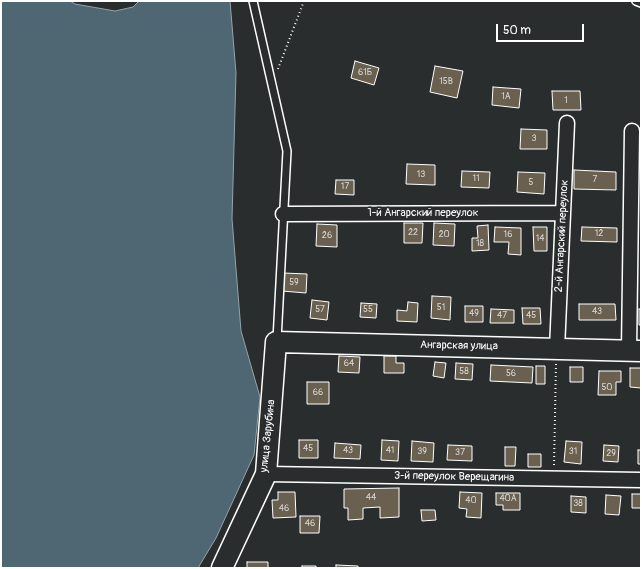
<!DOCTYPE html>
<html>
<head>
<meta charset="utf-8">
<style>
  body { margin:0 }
  #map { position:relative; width:642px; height:569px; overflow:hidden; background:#2a2d2e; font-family:Pangolin,sans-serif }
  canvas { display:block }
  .frame { position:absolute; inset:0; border:2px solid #fff; pointer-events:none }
  .scale { position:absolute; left:496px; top:24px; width:88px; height:18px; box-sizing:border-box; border:2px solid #fff; border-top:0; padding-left:5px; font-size:12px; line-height:14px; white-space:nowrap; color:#fff; -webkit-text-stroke:3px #2a2d2e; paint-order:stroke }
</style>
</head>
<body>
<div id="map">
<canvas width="642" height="569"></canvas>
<div class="frame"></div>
<div class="scale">50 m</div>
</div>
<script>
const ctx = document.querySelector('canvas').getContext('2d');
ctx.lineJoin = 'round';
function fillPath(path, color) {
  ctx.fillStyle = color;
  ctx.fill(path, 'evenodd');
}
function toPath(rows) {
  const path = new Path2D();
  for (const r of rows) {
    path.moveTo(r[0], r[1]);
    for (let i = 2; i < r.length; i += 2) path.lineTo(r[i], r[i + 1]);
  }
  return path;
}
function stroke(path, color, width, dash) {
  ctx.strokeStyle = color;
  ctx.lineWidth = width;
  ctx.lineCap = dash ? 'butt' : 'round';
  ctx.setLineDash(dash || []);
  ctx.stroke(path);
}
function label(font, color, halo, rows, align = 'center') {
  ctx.font = font + ' Pangolin,sans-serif';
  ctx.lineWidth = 3;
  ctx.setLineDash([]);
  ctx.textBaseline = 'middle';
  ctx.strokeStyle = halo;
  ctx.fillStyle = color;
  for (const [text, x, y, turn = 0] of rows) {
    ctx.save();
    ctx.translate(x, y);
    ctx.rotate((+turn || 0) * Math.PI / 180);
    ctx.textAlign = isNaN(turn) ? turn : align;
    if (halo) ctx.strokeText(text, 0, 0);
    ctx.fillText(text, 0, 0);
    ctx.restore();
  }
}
const water = toPath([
  [1,1,70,1,75,4,115,11,133,7,139,1,230,1,236,73,232,219,241,331,260,397,254,455,216,538,198,568,1,568,1,1]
]);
const building = toPath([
  [355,61,379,68,374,85,351,78,355,61],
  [435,66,463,71,457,98,430,92,435,66],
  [493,87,521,89,519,108,492,105,493,87],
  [552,91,580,91,581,110,553,110,552,91],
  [521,129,547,130,547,149,520,149,521,129],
  [407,164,435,165,435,185,406,184,407,164],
  [574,170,616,172,616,190,574,189,574,170],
  [462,171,490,172,489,188,461,187,462,171],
  [518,172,545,173,544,194,517,192,518,172],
  [336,180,354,180,354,195,335,194,336,180],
  [404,223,423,223,422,243,404,243,404,223],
  [434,223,455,224,454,246,433,245,434,223],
  [317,224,337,225,337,247,316,246,317,224],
  [488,225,489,250,472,251,472,238,478,238,477,226,488,225],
  [495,227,521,228,521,255,508,254,509,242,494,242,495,227],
  [533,227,547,227,547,251,534,251,533,227],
  [582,227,617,228,617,242,581,241,582,227],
  [283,273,307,274,306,293,282,291,283,273],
  [432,296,451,297,450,320,431,318,432,296],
  [312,300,329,302,327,320,310,318,312,300],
  [408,302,418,303,417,322,397,321,397,310,407,311,408,302],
  [361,303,377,304,376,318,360,317,361,303],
  [579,304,615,304,616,320,579,320,579,304],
  [465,306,483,306,483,322,465,322,465,306],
  [522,308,540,308,541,324,523,324,522,308],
  [491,309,514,310,514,323,490,323,491,309],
  [639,309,641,309,641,325,639,325,639,309],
  [339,356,360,357,359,373,338,372,339,356],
  [384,356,396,356,396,363,404,363,404,373,384,373,384,356],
  [435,362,446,363,444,378,433,376,435,362],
  [456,363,473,364,472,380,455,379,456,363],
  [491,365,533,367,532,383,490,381,491,365],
  [536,366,545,366,545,384,536,384,536,366],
  [570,367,583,367,583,382,570,382,570,367],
  [630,368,641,368,641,388,630,387,630,368],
  [599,371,621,371,621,382,616,382,616,395,598,395,599,371],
  [307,382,329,382,329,404,307,404,307,382],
  [299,440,318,440,318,458,299,458,299,440],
  [382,440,399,441,398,461,381,460,382,440],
  [412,441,434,443,433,462,411,461,412,441],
  [566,441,582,442,581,464,564,462,566,441],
  [335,443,361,445,360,459,334,458,335,443],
  [448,445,472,446,472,461,447,460,448,445],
  [604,445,619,446,618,462,603,461,604,445],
  [505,447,516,447,515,466,505,466,505,447],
  [638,450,641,450,641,464,638,464,638,450],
  [528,454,541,454,541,467,528,467,528,454],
  [399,488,399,517,380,518,380,507,363,508,363,519,348,520,348,508,344,508,344,489,399,488],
  [278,492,295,492,296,517,273,518,272,500,278,500,278,492],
  [460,492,482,493,481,518,466,517,467,509,459,508,460,492],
  [496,493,520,493,520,510,503,510,503,505,496,505,496,493],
  [632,494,641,494,641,508,632,508,632,494],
  [606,495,621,496,619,515,605,514,606,495],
  [571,496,586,497,586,513,571,512,571,496],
  [421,510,435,510,436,520,422,521,421,510],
  [300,516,320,516,319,533,300,533,300,516],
  [247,562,268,562,268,568,247,568,247,562],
  [336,565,358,566,358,568,336,568,336,565],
  [302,566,316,566,316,568,302,568,302,566]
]);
const path = toPath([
  [278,69,304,1],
  [554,465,556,364]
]);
const lane = toPath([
  [253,1,287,151,277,340],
  [636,1,641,3]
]);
const street = toPath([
  [283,214,563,213],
  [557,349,567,123],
  [629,350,632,131],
  [266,474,641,480]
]);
const secondary = toPath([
  [222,568,266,474,276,342,641,351]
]);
const numberNames = [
  ["61Б",365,73],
  ["15В",446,82],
  ["1А",506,97],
  ["1",566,101],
  ["3",534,139],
  ["13",421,175],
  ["11",476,179],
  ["7",595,180],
  ["5",531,183],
  ["17",345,187],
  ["22",413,233],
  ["12",599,234],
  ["20",444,235],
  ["16",508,235],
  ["26",327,236],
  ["14",540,239],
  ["18",480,244],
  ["59",294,283],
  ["51",441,308],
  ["57",320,310],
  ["55",368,310],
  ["43",597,312],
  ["49",474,314],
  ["47",502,316],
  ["45",531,316],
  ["64",349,364],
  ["58",464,372],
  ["56",511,374],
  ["50",607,388],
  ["66",318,393],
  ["45",308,449],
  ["43",348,451],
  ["41",390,451],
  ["39",422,452],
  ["31",573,452],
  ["37",460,453],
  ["29",611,454],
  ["44",371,498],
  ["40А",508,499],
  ["40",471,501],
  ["38",578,504],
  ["46",284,509],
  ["46",310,524]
];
const streetNames = [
  ["1-й Ангарский переулок",423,213],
  ["2-й Ангарский переулок",562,236,-87],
  ["Ангарская улица",459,346,1],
  ["улица Зарубина",268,436,-84],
  ["3-й переулок Верещагина",454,477,1]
];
fillPath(water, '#4e6773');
stroke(water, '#95a4ab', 1);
fillPath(building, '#696050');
stroke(building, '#fff', 1);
stroke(lane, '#fff', 10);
stroke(street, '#fff', 17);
stroke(secondary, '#fff', 23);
stroke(path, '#fff', 2, [1, 3]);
stroke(lane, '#2a2d2e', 7);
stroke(street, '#2a2d2e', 14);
stroke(secondary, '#2a2d2e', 20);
label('9px', '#dad7d3', null, numberNames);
label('11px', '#fff', '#2a2d2e', streetNames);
</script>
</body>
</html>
